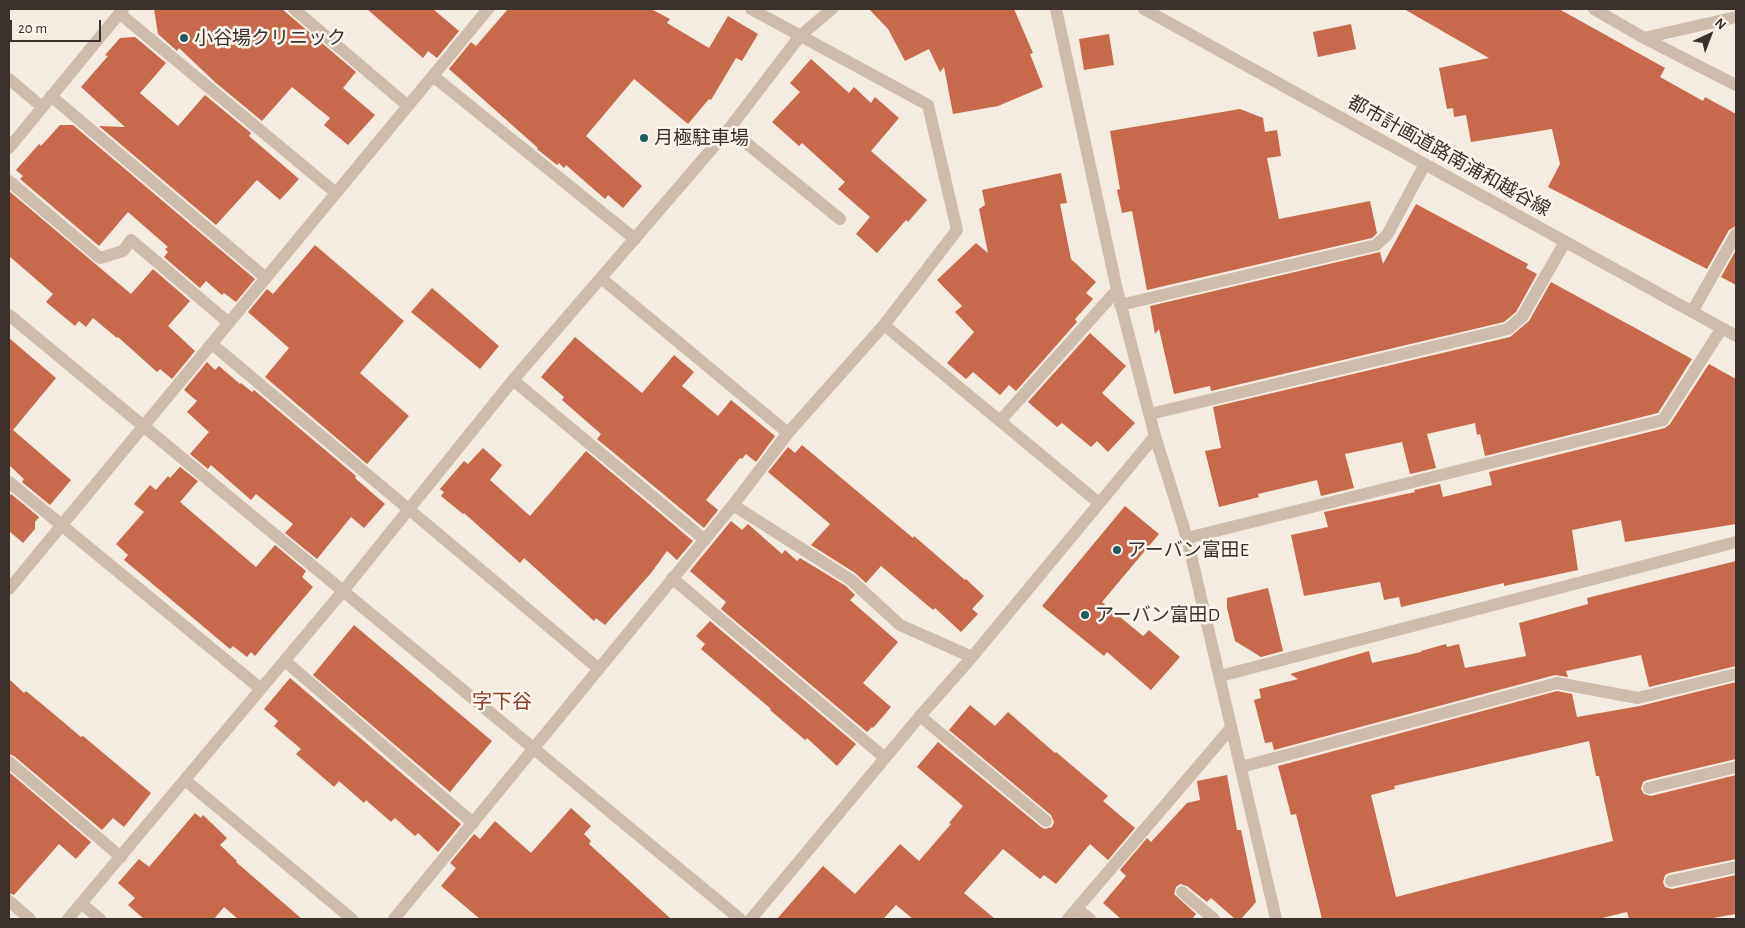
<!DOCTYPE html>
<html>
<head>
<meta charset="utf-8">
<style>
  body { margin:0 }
  #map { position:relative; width:1745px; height:928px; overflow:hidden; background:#f4ebe1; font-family:"Alegreya Sans",sans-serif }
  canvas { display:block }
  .frame { position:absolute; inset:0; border:10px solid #3b302b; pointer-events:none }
  .north { position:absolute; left:1685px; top:10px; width:50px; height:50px; -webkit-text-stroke:4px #fbf5ee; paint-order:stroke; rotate:43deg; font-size:14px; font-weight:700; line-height:20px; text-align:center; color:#3b302b }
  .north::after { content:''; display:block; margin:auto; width:18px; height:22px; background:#3b302b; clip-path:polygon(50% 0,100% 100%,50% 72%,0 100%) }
  .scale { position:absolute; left:10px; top:20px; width:91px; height:22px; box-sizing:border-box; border:2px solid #3b302b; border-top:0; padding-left:6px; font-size:15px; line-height:18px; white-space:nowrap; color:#3b302b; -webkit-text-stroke:4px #fbf5ee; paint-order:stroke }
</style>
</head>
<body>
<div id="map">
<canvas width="1745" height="928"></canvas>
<div class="frame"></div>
<div class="north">N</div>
<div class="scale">20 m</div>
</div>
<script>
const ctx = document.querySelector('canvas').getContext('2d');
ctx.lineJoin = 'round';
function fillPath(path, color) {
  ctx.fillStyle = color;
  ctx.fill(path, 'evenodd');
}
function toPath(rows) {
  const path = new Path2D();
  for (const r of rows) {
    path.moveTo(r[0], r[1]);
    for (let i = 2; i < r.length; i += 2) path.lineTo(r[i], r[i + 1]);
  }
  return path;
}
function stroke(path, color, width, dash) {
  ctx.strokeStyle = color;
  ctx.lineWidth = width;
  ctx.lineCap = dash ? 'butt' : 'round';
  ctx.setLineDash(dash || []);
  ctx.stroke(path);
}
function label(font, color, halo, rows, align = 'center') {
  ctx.font = font + ' "Alegreya Sans","Noto Sans JP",sans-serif';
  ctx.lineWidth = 5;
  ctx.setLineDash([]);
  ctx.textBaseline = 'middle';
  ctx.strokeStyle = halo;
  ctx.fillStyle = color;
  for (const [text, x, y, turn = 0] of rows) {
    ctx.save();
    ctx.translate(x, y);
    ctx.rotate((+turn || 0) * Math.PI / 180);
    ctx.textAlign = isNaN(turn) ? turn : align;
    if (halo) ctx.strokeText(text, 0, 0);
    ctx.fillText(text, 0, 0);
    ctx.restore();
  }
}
const building = toPath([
  [154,9,282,9,356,72,343,88,375,115,348,145,324,125,330,118,292,87,262,121,216,83,179,48,177,51,158,34],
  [367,9,433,9,459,31,437,58,428,51,423,58],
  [508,9,651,9,670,19,667,23,709,48,728,16,758,34,742,61,736,58,711,100,709,99,688,124,634,79,586,136,642,186,623,208,608,195,605,199,566,165,564,168,559,163,557,165,537,149,538,148,449,69,471,42,476,46],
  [869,9,1014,9,1033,53,1030,54,1043,87,998,106,953,114,944,67,940,72,929,49,905,61,888,29],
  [1404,9,1559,9,1665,68,1660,77,1703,101,1705,97,1736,114,1736,226,1729,230,1707,269,1548,187,1560,164,1552,129,1471,142,1466,115,1454,117,1453,108,1447,109,1439,68,1489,58],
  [1351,24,1356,49,1318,57,1313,32],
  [1109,34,1114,65,1084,70,1079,39],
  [135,37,166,63,140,93,178,126,205,95,251,133,249,136,299,179,280,200,257,180,216,225,99,126,125,127,81,87,108,56,105,55,120,38],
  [811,59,849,93,854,87,871,103,875,97,899,118,871,151,927,200,908,222,906,220,877,253,856,234,870,217,838,189,845,182,802,143,799,146,772,122,800,92,790,83],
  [1240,109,1263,118,1265,132,1277,130,1281,156,1267,158,1279,219,1370,201,1377,233,1372,238,1147,290,1132,211,1122,213,1117,190,1120,189,1110,131],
  [60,125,73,125,255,279,236,302,224,293,222,295,206,281,200,288,164,257,168,252,165,249,168,247,128,212,99,246,20,179,23,176,16,170,39,144,41,146],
  [1061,173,1067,203,1060,204,1071,259,1096,282,1086,293,1093,299,1075,319,1077,322,1016,391,1009,385,1000,395,973,372,966,379,947,363,974,332,955,312,962,306,937,280,976,243,988,253,979,209,985,205,982,190],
  [9,191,131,294,153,269,190,301,168,326,195,351,172,379,160,369,157,372,118,337,117,338,93,318,86,327,79,321,75,326,46,302,53,294,9,256],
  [1416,204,1528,264,1526,268,1537,274,1516,312,1504,322,1211,391,1210,386,1174,394,1159,329,1155,334,1150,306,1380,252,1383,264],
  [315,245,404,321,360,373,409,416,367,464,265,377,289,348,248,312,267,289,273,294],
  [1736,250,1736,285,1721,277],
  [1551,282,1692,359,1658,413,1485,456,1480,434,1477,435,1475,423,1427,434,1436,468,1410,474,1402,442,1345,454,1354,488,1321,496,1317,480,1258,494,1259,497,1219,507,1205,451,1221,448,1213,407,1510,337,1529,321],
  [432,288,499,346,480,369,411,312],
  [1090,333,1126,366,1102,393,1135,423,1108,452,1097,441,1091,447,1062,423,1057,427,1028,402],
  [575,337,642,393,674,355,694,372,682,386,718,416,731,400,775,436,756,462,746,454,742,459,740,458,706,500,718,510,704,528,597,439,601,434,562,400,564,397,541,377],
  [9,338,56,378,13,430,71,480,50,505,22,482,24,479,9,465],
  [207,362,215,370,219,366,240,384,241,383,252,392,254,390,356,476,355,478,385,504,364,528,351,517,317,559,285,533,293,524,256,494,251,500,211,465,208,469,190,454,209,432,187,412,197,401,184,390],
  [1709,364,1736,379,1736,524,1625,542,1621,520,1572,530,1578,570,1504,586,1504,583,1401,607,1399,597,1384,600,1380,582,1304,596,1291,535,1328,527,1324,512,1415,492,1414,490,1440,484,1443,497,1492,485,1489,472,1665,428,1670,424],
  [802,445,913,538,914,536,965,580,966,579,984,596,972,609,978,614,961,632,935,608,933,610,881,566,866,583,855,573,811,545,830,524,768,472,788,447,795,453],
  [483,448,502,465,490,480,530,516,586,451,693,541,677,560,667,551,651,573,605,625,596,618,594,621,524,558,520,563,464,513,463,514,441,496,444,492,440,489,464,461,468,464],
  [180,467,198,481,180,502,256,567,275,545,306,571,302,577,313,587,255,656,251,652,247,657,233,646,230,649,124,560,128,555,116,544,144,512,134,504,150,485,156,490,168,476,170,478],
  [11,494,39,517,35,522,35,529,23,543,9,531,9,497],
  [1125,506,1159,534,1102,602,1143,636,1149,630,1180,657,1151,690,1107,652,1104,656,1042,606],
  [731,521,742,530,748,524,782,554,785,550,797,561,800,558,846,586,855,595,850,600,898,642,863,683,891,707,873,728,872,727,867,732,721,609,726,602,690,571],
  [1736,561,1736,666,1649,687,1641,655,1566,671,1568,677,1555,675,1274,750,1272,742,1265,743,1254,700,1261,698,1259,689,1298,679,1290,674,1369,651,1372,663,1421,652,1421,651,1446,644,1447,647,1459,644,1465,668,1526,656,1519,623,1588,604,1587,598],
  [1268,588,1283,651,1261,657,1235,641,1227,608,1227,598],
  [710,621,856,744,837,766,807,738,805,740,770,710,771,709,701,649,705,644,696,636],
  [354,625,492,741,450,792,313,675],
  [290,678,461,824,438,852,418,833,415,836,395,818,391,822,366,800,364,803,339,781,334,787,296,754,301,749,274,726,278,721,264,709],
  [9,679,24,693,26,691,49,710,81,737,83,736,151,793,124,827,113,818,102,830,14,756,9,754],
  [1736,682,1736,759,1647,780,1643,782,1641,789,1644,794,1651,796,1736,775,1736,859,1669,873,1665,875,1663,882,1665,887,1672,889,1736,875,1736,914,1707,919,1629,919,1627,912,1598,919,1322,919,1296,814,1291,815,1278,766,1557,691,1572,694,1577,717,1640,706],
  [1589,741,1596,776,1599,776,1613,841,1396,897,1371,795,1395,789,1394,786],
  [970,705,995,726,1008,712,1055,753,1056,752,1108,796,1103,801,1135,828,1108,860,1090,844,1056,884,1044,875,1040,879,1003,849,964,893,995,919,913,919,896,905,884,918,885,919,777,919,823,866,855,894,900,844,919,861,951,824,949,823,963,806,917,767,938,742,1041,827,1045,829,1052,827,1054,822,1051,815,949,730],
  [9,772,91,842,76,859,59,844,14,895,9,893],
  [1227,775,1237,830,1241,830,1256,902,1241,919,1235,919,1211,898,1207,902,1187,886,1180,884,1176,887,1174,894,1196,914,1192,919,1121,919,1103,903,1126,876,1120,870,1147,838,1151,842,1187,803,1200,800,1197,781],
  [571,808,591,826,584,834,591,841,589,844,671,919,480,919,441,886,456,868,450,863,474,834,480,839,495,821,531,853],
  [195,813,201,818,203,815,227,838,220,845,237,861,236,862,302,919,238,919,224,907,214,919,144,919,128,905,135,898,118,883,139,859,149,867]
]);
const minor = toPath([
  [294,9,408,106],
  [1056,9,1117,290,1155,436,1187,538,1276,919],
  [1144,9,1736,336],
  [1594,9,1644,38,1736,85],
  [119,13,336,193],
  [1644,38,1736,17],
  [433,76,635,239],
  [9,79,42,107],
  [51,96,266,278],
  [729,129,840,219],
  [9,148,123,9],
  [9,181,100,258,123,251,131,240,229,323],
  [601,278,788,433],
  [1120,305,1376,245,1387,235,1425,164],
  [1692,312,1736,234],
  [9,315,740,919],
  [884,325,1099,503],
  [212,344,599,669],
  [513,380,705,540],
  [1150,414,1508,329,1522,317,1565,242],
  [1000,421,1117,290],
  [9,482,261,689],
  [733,505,851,580,900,625,972,657],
  [1187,538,1663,420,1722,328],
  [672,578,885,758],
  [9,589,488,9],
  [285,661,473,823],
  [1220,676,1736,542],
  [920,716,1046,821],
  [9,762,121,857],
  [1241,767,1557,683,1638,698,1736,674],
  [185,780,352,919],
  [1649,788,1736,767],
  [1671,881,1736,867],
  [1182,892,1214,919],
  [9,901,30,919],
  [82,904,100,919],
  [1077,909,1090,919],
  [68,919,343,591,513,380,729,129,800,36,832,9],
  [394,919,733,505,788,433,884,325,957,230,928,105,751,9],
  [751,919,920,716,972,657,1155,436],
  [1068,919,1231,728]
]);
const markers = [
  [184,38,5,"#1f5a5e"],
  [644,138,5,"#1f5a5e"],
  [1117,550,5,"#1f5a5e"],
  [1085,615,5,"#1f5a5e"]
];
const poiNames = [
  ["小谷場クリニック",194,38],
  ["月極駐車場",654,138],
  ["アーバン富田E",1127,550],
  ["アーバン富田D",1095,615]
];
const streetNames = [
  ["都市計画道路南浦和越谷線",1449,156,29]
];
const neighbourhoodNames = [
  ["字下谷",502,702]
];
fillPath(building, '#c8694b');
stroke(minor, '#cdbbac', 12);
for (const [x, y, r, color] of markers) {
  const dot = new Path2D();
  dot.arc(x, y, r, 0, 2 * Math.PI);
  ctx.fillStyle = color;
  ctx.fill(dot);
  stroke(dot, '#fbf5ee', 2);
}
label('19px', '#3b302b', '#fbf5ee', poiNames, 'left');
label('19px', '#3b302b', '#fbf5ee', streetNames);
label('20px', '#8c3b22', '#fbf5ee', neighbourhoodNames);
</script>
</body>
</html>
